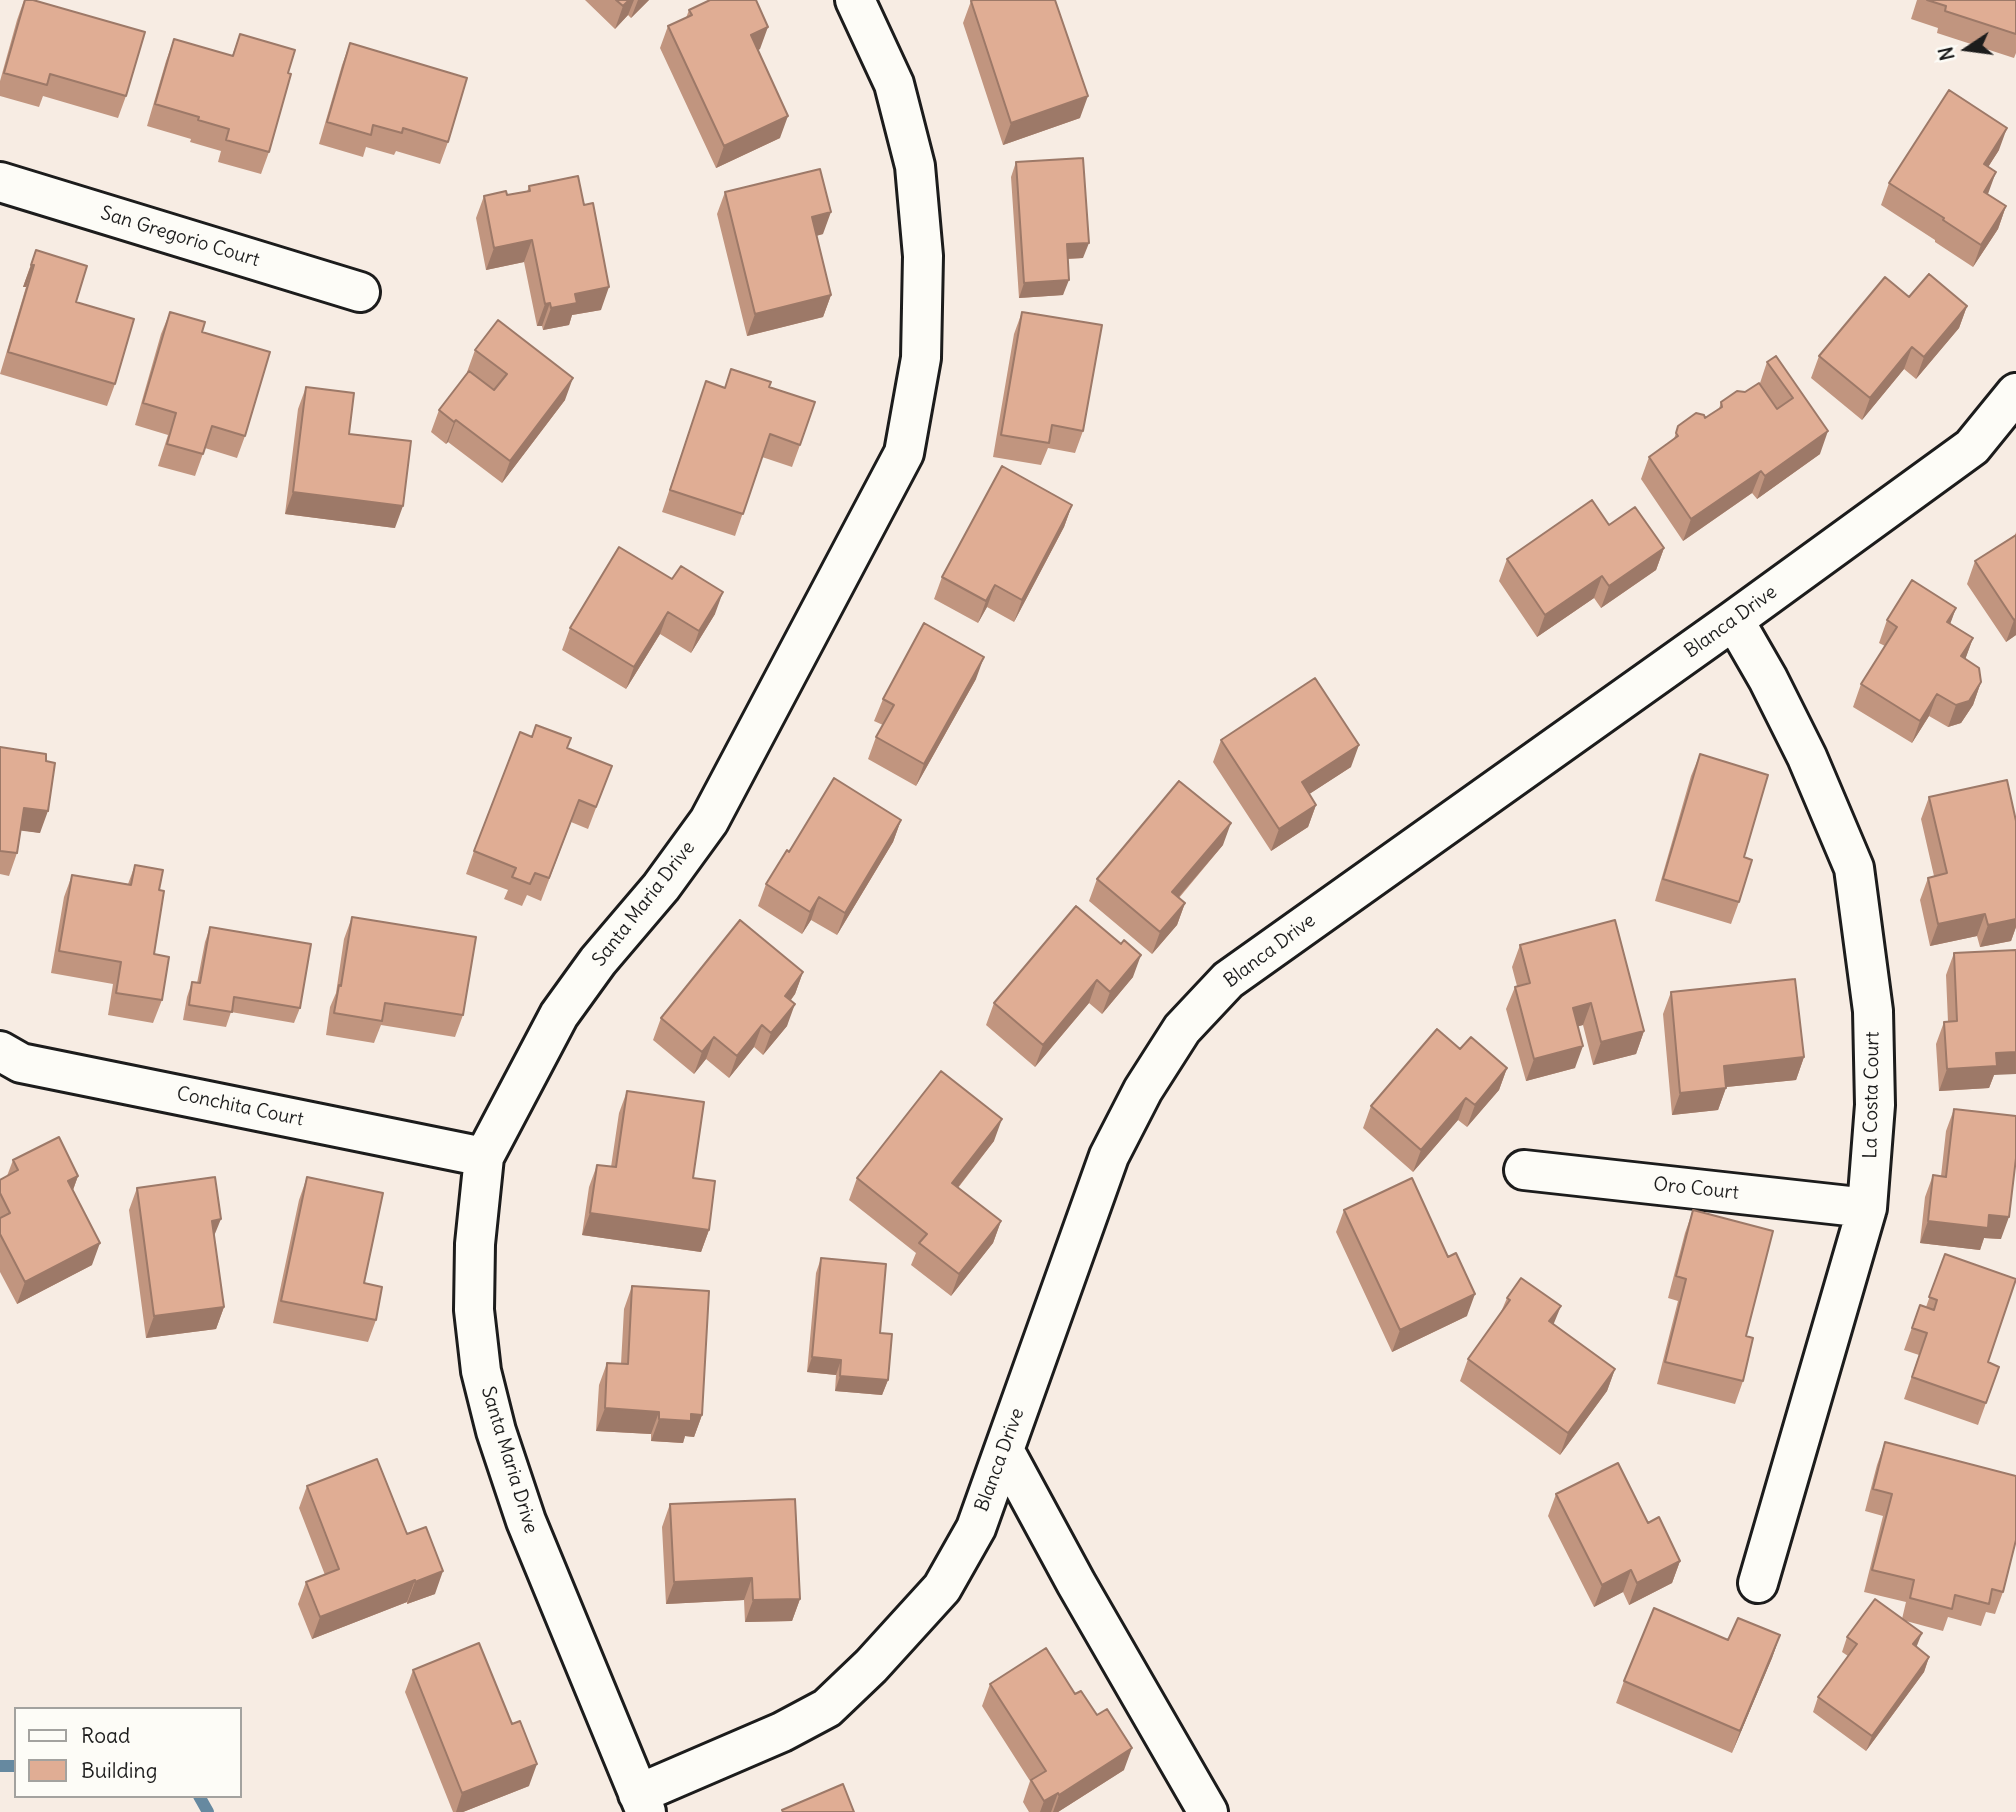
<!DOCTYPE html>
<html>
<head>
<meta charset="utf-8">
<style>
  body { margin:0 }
  #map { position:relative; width:2016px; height:1812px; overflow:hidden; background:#f7ece3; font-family:Delius,sans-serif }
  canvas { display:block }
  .legend { position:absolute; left:14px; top:1707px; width:228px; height:91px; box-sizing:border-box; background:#fdfcf7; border:2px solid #a3a29f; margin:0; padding:9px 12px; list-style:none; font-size:21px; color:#1c1c1c }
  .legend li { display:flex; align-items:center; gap:14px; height:35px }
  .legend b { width:35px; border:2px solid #a3a29f }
  .north { position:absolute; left:1932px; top:14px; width:70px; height:70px; -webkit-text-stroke:5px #fdfcf7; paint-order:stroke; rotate:257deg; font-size:19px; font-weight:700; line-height:28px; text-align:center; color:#1c1c1c }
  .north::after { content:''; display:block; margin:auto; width:24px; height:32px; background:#1c1c1c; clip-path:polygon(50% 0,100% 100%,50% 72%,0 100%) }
</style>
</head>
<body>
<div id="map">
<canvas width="2016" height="1812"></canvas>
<ul class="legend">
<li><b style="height:9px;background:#fdfcf7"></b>Road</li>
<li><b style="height:19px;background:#e0ad94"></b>Building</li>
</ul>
<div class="north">N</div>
</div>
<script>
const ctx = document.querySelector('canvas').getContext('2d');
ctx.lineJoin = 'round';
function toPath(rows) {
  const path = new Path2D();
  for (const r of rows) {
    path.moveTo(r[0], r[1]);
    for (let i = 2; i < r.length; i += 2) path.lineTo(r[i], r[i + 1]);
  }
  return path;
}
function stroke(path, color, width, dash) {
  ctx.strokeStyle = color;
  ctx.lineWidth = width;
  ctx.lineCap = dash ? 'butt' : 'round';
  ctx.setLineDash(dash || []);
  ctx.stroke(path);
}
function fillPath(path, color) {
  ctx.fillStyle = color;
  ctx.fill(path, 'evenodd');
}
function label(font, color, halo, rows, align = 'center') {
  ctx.font = font + ' Delius,sans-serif';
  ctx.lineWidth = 7;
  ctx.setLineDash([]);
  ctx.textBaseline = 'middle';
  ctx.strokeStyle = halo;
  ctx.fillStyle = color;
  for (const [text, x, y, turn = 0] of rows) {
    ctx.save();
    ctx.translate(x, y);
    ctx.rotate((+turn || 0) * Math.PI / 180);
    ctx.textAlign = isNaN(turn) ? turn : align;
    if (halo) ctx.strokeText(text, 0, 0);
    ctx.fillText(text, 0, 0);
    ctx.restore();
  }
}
const stream = toPath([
  [0,1766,16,1766],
  [199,1796,208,1812]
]);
const minor = toPath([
  [0,182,360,292],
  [1734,620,1768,679,1807,757,1854,868,1873,1011,1875,1105,1867,1208,1758,1583],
  [0,1051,21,1063,484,1157],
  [1524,1170,1867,1208],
  [1004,1450,1076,1583,1208,1812],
  [638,1794,782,1732,827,1708,871,1666,942,1588,976,1528,1109,1156,1143,1090,1182,1029,1228,980,1734,620,1972,447,2016,393],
  [646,1812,526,1521,496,1431,481,1371,474,1310,475,1244,484,1157,559,1015,598,961,661,887,709,821,904,453,921,358,923,256,915,166,894,84,855,0]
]);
const wall = toPath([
  [24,0,126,96,118,118,43,96,39,107,0,96,0,81,17,20],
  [585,0,649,0,631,18,628,15,615,29],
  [1917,0,2016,0,2016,53,2014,58,1937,33,1938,28,1911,19],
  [971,1,1080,118,1003,145,963,23],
  [689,10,760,49,758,50,780,138,716,168,660,48,668,26,686,18],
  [240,34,288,73,269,152,261,174,218,162,221,151,190,142,191,139,147,126,166,61,174,39,232,56],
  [350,43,448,142,440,164,396,151,394,155,366,147,363,157,319,144,342,65],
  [1999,150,1988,167,1988,195,2006,206,1998,229,1973,267,1935,242,1935,240,1881,205,1889,183],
  [1016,162,1083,258,1068,259,1063,295,1019,298,1011,177],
  [529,186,601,310,572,315,569,325,543,330,542,326,537,326,524,262,486,270,476,218,484,196,507,195,527,192],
  [725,192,823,234,816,236,831,295,823,317,747,336,717,214],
  [36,250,76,302,115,384,107,406,0,374,26,287,23,287],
  [1909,297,1967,306,1959,328,1916,379,1904,369,1862,420,1811,378,1819,356],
  [170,312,202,332,245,436,237,458,205,448,195,476,158,466,168,435,135,425,161,334],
  [1022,312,1083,431,1075,453,1048,448,1041,465,993,457,1014,334],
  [475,350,565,400,502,483,448,442,446,444,431,432,439,410,468,373,467,372],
  [1776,356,1820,454,1757,499,1752,493,1683,541,1641,479,1649,457,1674,439,1678,426,1705,418,1719,409,1721,402,1745,392,1760,383,1767,362],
  [706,381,724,387,769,387,800,445,792,467,762,457,735,536,662,512],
  [306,387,349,434,395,528,285,514,298,409],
  [1072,505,1064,527,1014,622,987,607,978,623,934,599,942,577],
  [1609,525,1664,548,1656,570,1601,608,1594,598,1537,637,1499,581,1507,559],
  [2016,532,2016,635,2006,642,1967,584,1975,561,2015,535],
  [619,547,715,614,691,653,660,634,626,689,562,650,570,628],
  [1956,608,1950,623,1973,638,1965,659,1981,682,1973,705,1961,723,1948,727,1929,716,1912,743,1853,707,1861,684,1885,646,1879,643,1887,620],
  [976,679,916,786,868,759,876,737,883,725,874,721,883,699],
  [1221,740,1351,767,1309,794,1316,805,1308,827,1271,851,1213,762],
  [0,747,46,761,40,833,21,830,17,853,9,876,0,874],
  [568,749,612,766,588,829,571,822,541,901,527,895,522,906,504,899,508,890,466,874,474,851],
  [1700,754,1744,857,1739,902,1731,924,1655,901,1691,776],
  [1929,797,2016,927,2011,941,1980,947,1977,936,1930,946,1920,900,1928,878,1934,876,1921,819],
  [901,820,893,842,837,935,811,920,802,934,758,906,766,884,789,852],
  [1223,845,1179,898,1185,903,1177,925,1152,954,1089,901,1097,879],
  [135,865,159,890,154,954,162,1000,153,1023,108,1015,113,984,51,973,64,897,72,875,128,884],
  [1076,906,1133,977,1102,1014,1089,1003,1035,1067,986,1025,994,1003],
  [352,917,463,1015,455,1037,381,1025,374,1043,326,1035,330,1007,336,993,344,939],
  [210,927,300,1008,294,1023,231,1012,226,1027,183,1020,187,997,192,982,197,983,205,942],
  [1520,945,1644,1031,1636,1054,1593,1065,1583,1025,1578,1026,1575,1068,1526,1081,1506,1009,1515,987,1517,986,1512,967],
  [1954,953,1994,1075,1989,1088,1939,1091,1936,1044,1944,1022,1948,1022,1946,975],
  [803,972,795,994,791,1000,787,1026,763,1055,754,1047,729,1078,706,1059,694,1074,653,1040,661,1018],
  [1671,992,1804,1057,1796,1080,1726,1087,1718,1110,1672,1115,1663,1014],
  [1460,1049,1507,1068,1499,1090,1467,1127,1458,1120,1413,1172,1363,1128,1371,1106],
  [627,1091,693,1178,709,1230,701,1252,582,1235,589,1187,597,1165,611,1167,619,1113],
  [1954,1109,2001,1239,1984,1238,1980,1250,1920,1243,1925,1197,1933,1175,1941,1176,1946,1131],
  [994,1141,958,1188,1001,1221,993,1243,951,1296,911,1265,916,1253,849,1200,857,1178],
  [13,1160,78,1176,73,1190,92,1265,17,1304,0,1272,0,1180,7,1176],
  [307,1177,364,1283,376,1320,368,1342,273,1323,299,1200],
  [137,1188,214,1237,224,1307,216,1329,146,1338,129,1210],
  [1344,1210,1467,1316,1392,1352,1336,1232],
  [1693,1210,1746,1336,1743,1381,1735,1404,1657,1384,1678,1301,1668,1298,1685,1233],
  [1945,1254,1988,1362,1999,1367,1978,1425,1904,1399,1919,1355,1904,1350,1920,1305,1926,1307],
  [821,1258,880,1333,888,1380,882,1395,835,1391,836,1375,807,1372,816,1273],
  [632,1286,702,1415,694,1437,685,1436,683,1443,651,1441,651,1434,596,1431,599,1385,607,1363,621,1364,624,1309],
  [1507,1298,1554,1325,1615,1369,1607,1391,1560,1455,1460,1381,1468,1359,1501,1312],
  [1885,1442,2003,1592,1995,1614,1986,1612,1981,1626,1948,1617,1943,1631,1906,1621,1916,1647,1929,1657,1924,1672,1866,1751,1813,1712,1818,1697,1848,1656,1842,1652,1847,1637,1902,1619,1906,1602,1864,1592,1883,1516,1865,1511,1877,1465],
  [307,1486,407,1534,435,1594,407,1604,407,1602,312,1639,298,1604,306,1582,325,1575,299,1508],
  [1556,1494,1648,1523,1680,1561,1672,1583,1629,1605,1623,1592,1594,1607,1548,1516],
  [670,1504,800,1599,792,1621,745,1622,744,1600,666,1604,662,1527],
  [1780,1635,1772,1658,1732,1753,1616,1703,1624,1681],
  [413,1670,529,1786,463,1812,453,1812,405,1692],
  [990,1684,1124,1770,1058,1812,1029,1812,1023,1802,1030,1781,982,1706]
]);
const shadedWall = toPath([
  [629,0,634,0,628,15,615,29,623,6],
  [638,0,649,0,631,18],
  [768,27,760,49,743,57,751,35],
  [1088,96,1080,118,1003,145,1011,123],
  [788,116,780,138,716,168,724,146],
  [2007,128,1999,150,1976,186,1984,164],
  [1996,172,1988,194,1984,192],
  [2006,206,1998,229,1973,267,1981,245],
  [831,212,823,234,804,239,812,217],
  [532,240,524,262,486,270,494,248],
  [1089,243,1083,258,1061,259,1067,244],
  [31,265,34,265,26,287,23,287],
  [1069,280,1063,295,1019,298,1024,283],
  [609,287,601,310,572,315,569,325,543,330,551,308,575,294],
  [831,295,823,317,747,336,755,314],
  [550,303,542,326,537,326,545,304],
  [1967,306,1959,328,1916,379,1924,357],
  [1912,347,1904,369,1862,420,1870,398],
  [573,378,565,400,502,483,510,461],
  [456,420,448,442,446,444,454,422],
  [1828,431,1820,454,1757,499,1765,476],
  [1761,471,1752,493,1683,541,1691,519],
  [293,492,403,506,395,528,285,514],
  [1072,505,1064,527,1014,622,1022,600],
  [1664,548,1656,570,1601,608,1609,586],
  [1602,576,1594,598,1537,637,1545,615],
  [995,585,987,607,978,623,986,601],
  [723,592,715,614,691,653,699,631],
  [1956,608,1948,630,1947,622],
  [668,612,660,634,626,689,634,667],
  [2016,619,2016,635,2006,642,2014,620],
  [1973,638,1965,660,1961,656],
  [984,657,976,679,916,786,924,764],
  [1981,682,1973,705,1961,723,1948,727,1956,705],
  [1937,694,1929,716,1912,743,1920,721],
  [1359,745,1351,767,1294,804,1302,782],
  [1316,805,1308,827,1271,851,1279,829],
  [24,808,48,811,40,833,16,830],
  [901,820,893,842,837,935,845,913],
  [1231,823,1223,845,1164,914,1172,892],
  [819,897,811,920,802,934,810,912],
  [1185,903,1177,925,1152,954,1160,932],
  [2016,907,2016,927,2011,941,1980,947,1988,925],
  [1985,914,1977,936,1930,946,1938,924],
  [1141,955,1133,977,1102,1014,1110,992],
  [803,972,795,994,777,1018,785,996],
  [1097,980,1089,1003,1035,1067,1043,1045],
  [1591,1003,1583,1025,1565,1030,1573,1008],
  [795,1004,787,1026,763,1055,771,1033],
  [762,1025,754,1047,729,1078,737,1056],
  [1644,1031,1636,1054,1593,1065,1601,1042],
  [714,1037,706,1059,694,1074,702,1052],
  [1583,1046,1575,1068,1526,1081,1534,1059],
  [2016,1052,2016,1074,1994,1075,1989,1088,1939,1091,1947,1069,1996,1053],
  [1804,1057,1796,1080,1716,1088,1724,1066],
  [1507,1068,1499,1090,1467,1127,1475,1105],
  [1726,1088,1718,1110,1672,1115,1680,1093],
  [1466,1098,1458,1120,1413,1172,1421,1150],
  [1002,1119,994,1141,944,1205,952,1183],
  [78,1176,70,1198,68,1181],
  [590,1213,709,1230,701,1252,582,1235],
  [1989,1215,2009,1217,2001,1239,1984,1238,1980,1250,1920,1243,1928,1221],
  [221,1219,212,1241,212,1221],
  [1001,1221,993,1243,951,1296,959,1274],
  [100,1243,92,1265,17,1304,25,1282],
  [1475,1294,1467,1316,1392,1352,1400,1330],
  [1561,1306,1552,1328,1549,1321],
  [224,1307,216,1329,146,1338,154,1316],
  [812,1357,841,1360,836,1375,807,1372],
  [1615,1369,1607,1391,1560,1455,1568,1433],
  [840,1376,888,1380,882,1395,835,1391],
  [605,1408,659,1412,651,1434,596,1431],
  [691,1414,702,1415,694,1437,685,1436,683,1443,651,1441,659,1419],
  [1680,1561,1672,1583,1629,1605,1637,1583],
  [1631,1570,1623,1592,1594,1607,1602,1585],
  [443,1571,435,1594,407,1604,415,1582],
  [752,1578,744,1600,666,1604,674,1582],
  [415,1580,407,1602,312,1639,320,1617],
  [800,1599,792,1621,745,1622,753,1600],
  [1922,1633,1916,1648,1913,1644],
  [1780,1635,1772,1658,1732,1753,1740,1731],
  [1929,1657,1924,1672,1866,1751,1872,1736],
  [1132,1748,1124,1770,1058,1812,1053,1812,1059,1795],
  [537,1764,529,1786,463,1812,456,1812,462,1793],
  [1058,1793,1051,1812,1040,1812,1044,1801]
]);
const building = toPath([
  [25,0,33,0,145,32,126,96,50,74,47,85,4,73,25,0],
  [616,0,629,0,623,6,616,0],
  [710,0,756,0,768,27,751,35,788,116,724,146,668,26,692,15,689,10,710,0],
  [973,0,1055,0,1088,96,1011,123,971,1,973,0],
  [1927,0,2016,0,2016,34,1945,11,1946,6,1927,0],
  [240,34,295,50,288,73,291,74,269,152,226,140,229,129,198,120,199,117,155,104,174,39,233,56,240,34],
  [350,43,467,78,448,142,403,128,402,133,373,125,371,135,327,122,350,43],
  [1949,90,2007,128,1984,164,1996,172,1984,192,2006,206,1981,245,1943,220,1944,218,1889,183,1949,90],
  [1083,158,1089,243,1067,244,1069,280,1024,283,1016,162,1083,158],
  [820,169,831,212,812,217,831,295,755,314,725,192,820,169],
  [578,176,584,205,593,203,609,287,575,294,577,303,551,308,550,303,545,304,532,240,494,248,484,196,506,191,507,195,530,191,529,186,578,176],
  [36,250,87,266,76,302,134,319,115,384,8,352,34,265,31,265,36,250],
  [1929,274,1967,306,1924,357,1912,347,1870,398,1819,356,1885,277,1909,297,1929,274],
  [170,312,205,322,202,332,270,352,245,436,212,426,203,454,167,444,176,413,143,403,170,312],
  [1022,312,1102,325,1083,431,1052,425,1049,443,1001,435,1022,312],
  [498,320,573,378,510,461,456,420,454,422,439,410,469,371,494,390,507,374,475,350,498,320],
  [1776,356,1828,431,1765,476,1761,471,1691,519,1649,457,1678,436,1676,433,1678,426,1696,413,1704,415,1705,418,1722,407,1721,402,1737,391,1745,392,1759,383,1777,409,1793,398,1767,362,1776,356],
  [731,369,771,382,769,387,815,402,800,445,770,434,743,514,670,490,706,381,725,388,731,369],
  [306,387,354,393,349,434,411,441,403,506,293,492,306,387],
  [1002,466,1072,505,1022,600,995,585,986,601,942,577,1002,466],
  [1592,500,1609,525,1635,507,1664,548,1609,586,1602,576,1545,615,1507,559,1592,500],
  [2016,535,2016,619,2014,620,1975,561,2016,535],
  [619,547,672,579,681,566,723,592,699,631,668,612,634,667,570,628,619,547],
  [1912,580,1956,608,1947,622,1973,638,1961,656,1979,668,1981,682,1969,701,1956,705,1937,694,1920,721,1861,684,1897,627,1887,620,1912,580],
  [924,623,984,657,924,764,876,737,894,705,883,699,924,623],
  [1315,678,1359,745,1302,782,1316,805,1279,829,1221,740,1315,678],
  [536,725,571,738,567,748,612,766,596,807,579,800,549,878,535,873,530,884,512,877,516,868,474,851,520,732,532,737,536,725],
  [0,747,46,754,46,761,55,763,48,811,24,808,17,853,0,851,0,747],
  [1700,754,1768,775,1744,857,1752,860,1739,902,1663,879,1700,754],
  [834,778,901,820,845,913,819,897,810,912,766,884,787,850,789,852,834,778],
  [2007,780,2016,821,2016,919,1988,925,1985,914,1938,924,1928,878,1947,873,1929,797,2007,780],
  [1179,781,1231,823,1172,892,1185,903,1160,932,1097,879,1179,781],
  [135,865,163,870,159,890,164,891,154,954,169,957,162,1000,116,993,121,962,59,951,72,875,131,885,135,865],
  [1076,906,1121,944,1124,940,1141,955,1110,992,1097,980,1043,1045,994,1003,1076,906],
  [352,917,476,937,463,1015,385,1003,382,1021,334,1013,339,985,341,986,352,917],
  [740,920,803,972,785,996,795,1004,771,1033,762,1025,737,1056,714,1037,702,1052,661,1018,740,920],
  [1615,920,1644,1031,1601,1042,1591,1003,1573,1008,1583,1046,1534,1059,1515,987,1530,983,1520,945,1615,920],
  [210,927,311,944,300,1008,234,997,232,1012,189,1005,192,982,200,983,210,927],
  [2016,950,2016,1052,1996,1053,1997,1066,1947,1069,1944,1022,1957,1021,1954,953,2016,950],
  [1795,979,1804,1057,1724,1066,1726,1088,1680,1093,1671,992,1795,979],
  [1437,1029,1460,1049,1471,1037,1507,1068,1475,1105,1466,1098,1421,1150,1371,1106,1437,1029],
  [941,1071,1002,1119,952,1183,1001,1221,959,1274,919,1243,927,1234,857,1178,941,1071],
  [627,1091,704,1102,693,1178,715,1181,709,1230,590,1213,597,1165,616,1167,627,1091],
  [1954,1109,2016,1116,2016,1158,2009,1217,1989,1215,1988,1228,1928,1221,1933,1175,1946,1177,1954,1109],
  [59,1137,78,1176,68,1181,100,1243,25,1282,0,1234,0,1218,10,1213,0,1193,0,1180,18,1170,13,1160,59,1137],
  [215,1177,221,1219,212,1221,224,1307,154,1316,137,1188,215,1177],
  [307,1177,383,1193,364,1283,382,1287,376,1320,281,1301,307,1177],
  [1412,1178,1448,1257,1456,1253,1475,1294,1400,1330,1344,1210,1412,1178],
  [1693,1210,1773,1231,1746,1336,1753,1338,1743,1381,1665,1362,1686,1279,1676,1276,1693,1210],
  [1945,1254,2016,1279,1988,1362,1999,1367,1986,1403,1912,1377,1927,1333,1912,1328,1920,1305,1934,1310,1937,1300,1929,1297,1945,1254],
  [821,1258,886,1264,880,1333,892,1334,888,1380,840,1376,841,1360,812,1357,821,1258],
  [1521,1278,1561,1306,1549,1321,1615,1369,1568,1433,1468,1359,1510,1300,1507,1298,1521,1278],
  [632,1286,709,1291,702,1415,691,1414,691,1421,659,1419,659,1412,605,1408,607,1363,628,1364,632,1286],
  [1885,1442,2016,1476,2016,1540,2003,1592,1992,1589,1989,1604,1955,1595,1952,1609,1910,1598,1914,1580,1872,1570,1892,1494,1873,1489,1885,1442],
  [377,1459,407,1534,426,1527,443,1571,415,1582,415,1580,320,1617,306,1582,339,1569,307,1486,377,1459],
  [1618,1463,1648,1523,1659,1517,1680,1561,1637,1583,1631,1570,1602,1585,1556,1494,1618,1463],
  [795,1499,800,1599,753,1600,752,1578,674,1582,670,1504,795,1499],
  [1875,1599,1922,1633,1913,1644,1929,1657,1872,1736,1818,1697,1857,1644,1847,1637,1875,1599],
  [1654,1608,1728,1640,1738,1618,1780,1635,1740,1731,1624,1681,1654,1608],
  [479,1643,512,1724,520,1721,537,1764,462,1793,413,1670,479,1643],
  [1046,1648,1075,1694,1081,1691,1097,1715,1107,1709,1132,1748,1059,1795,1058,1793,1044,1801,1031,1780,1046,1771,990,1684,1046,1648],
  [843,1784,854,1812,783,1812,782,1810,843,1784]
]);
const streetNames = [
  ["San Gregorio Court",180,237,17],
  ["Blanca Drive",1731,622,-36],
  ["Santa Maria Drive",644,904,-52],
  ["Blanca Drive",1270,951,-37],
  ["La Costa Court",1872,1095,-89],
  ["Conchita Court",240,1107,12],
  ["Oro Court",1696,1189,6],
  ["Santa Maria Drive",509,1460,73],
  ["Blanca Drive",1000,1460,-70]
];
stroke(stream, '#6689a0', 12);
stroke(minor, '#1c1c1c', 44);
stroke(minor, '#fdfcf7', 38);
fillPath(wall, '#c1957f');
fillPath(shadedWall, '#9d7968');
fillPath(building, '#e0ad94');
stroke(building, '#9d7968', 2);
label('19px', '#1c1c1c', '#fdfcf7', streetNames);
</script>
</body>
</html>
